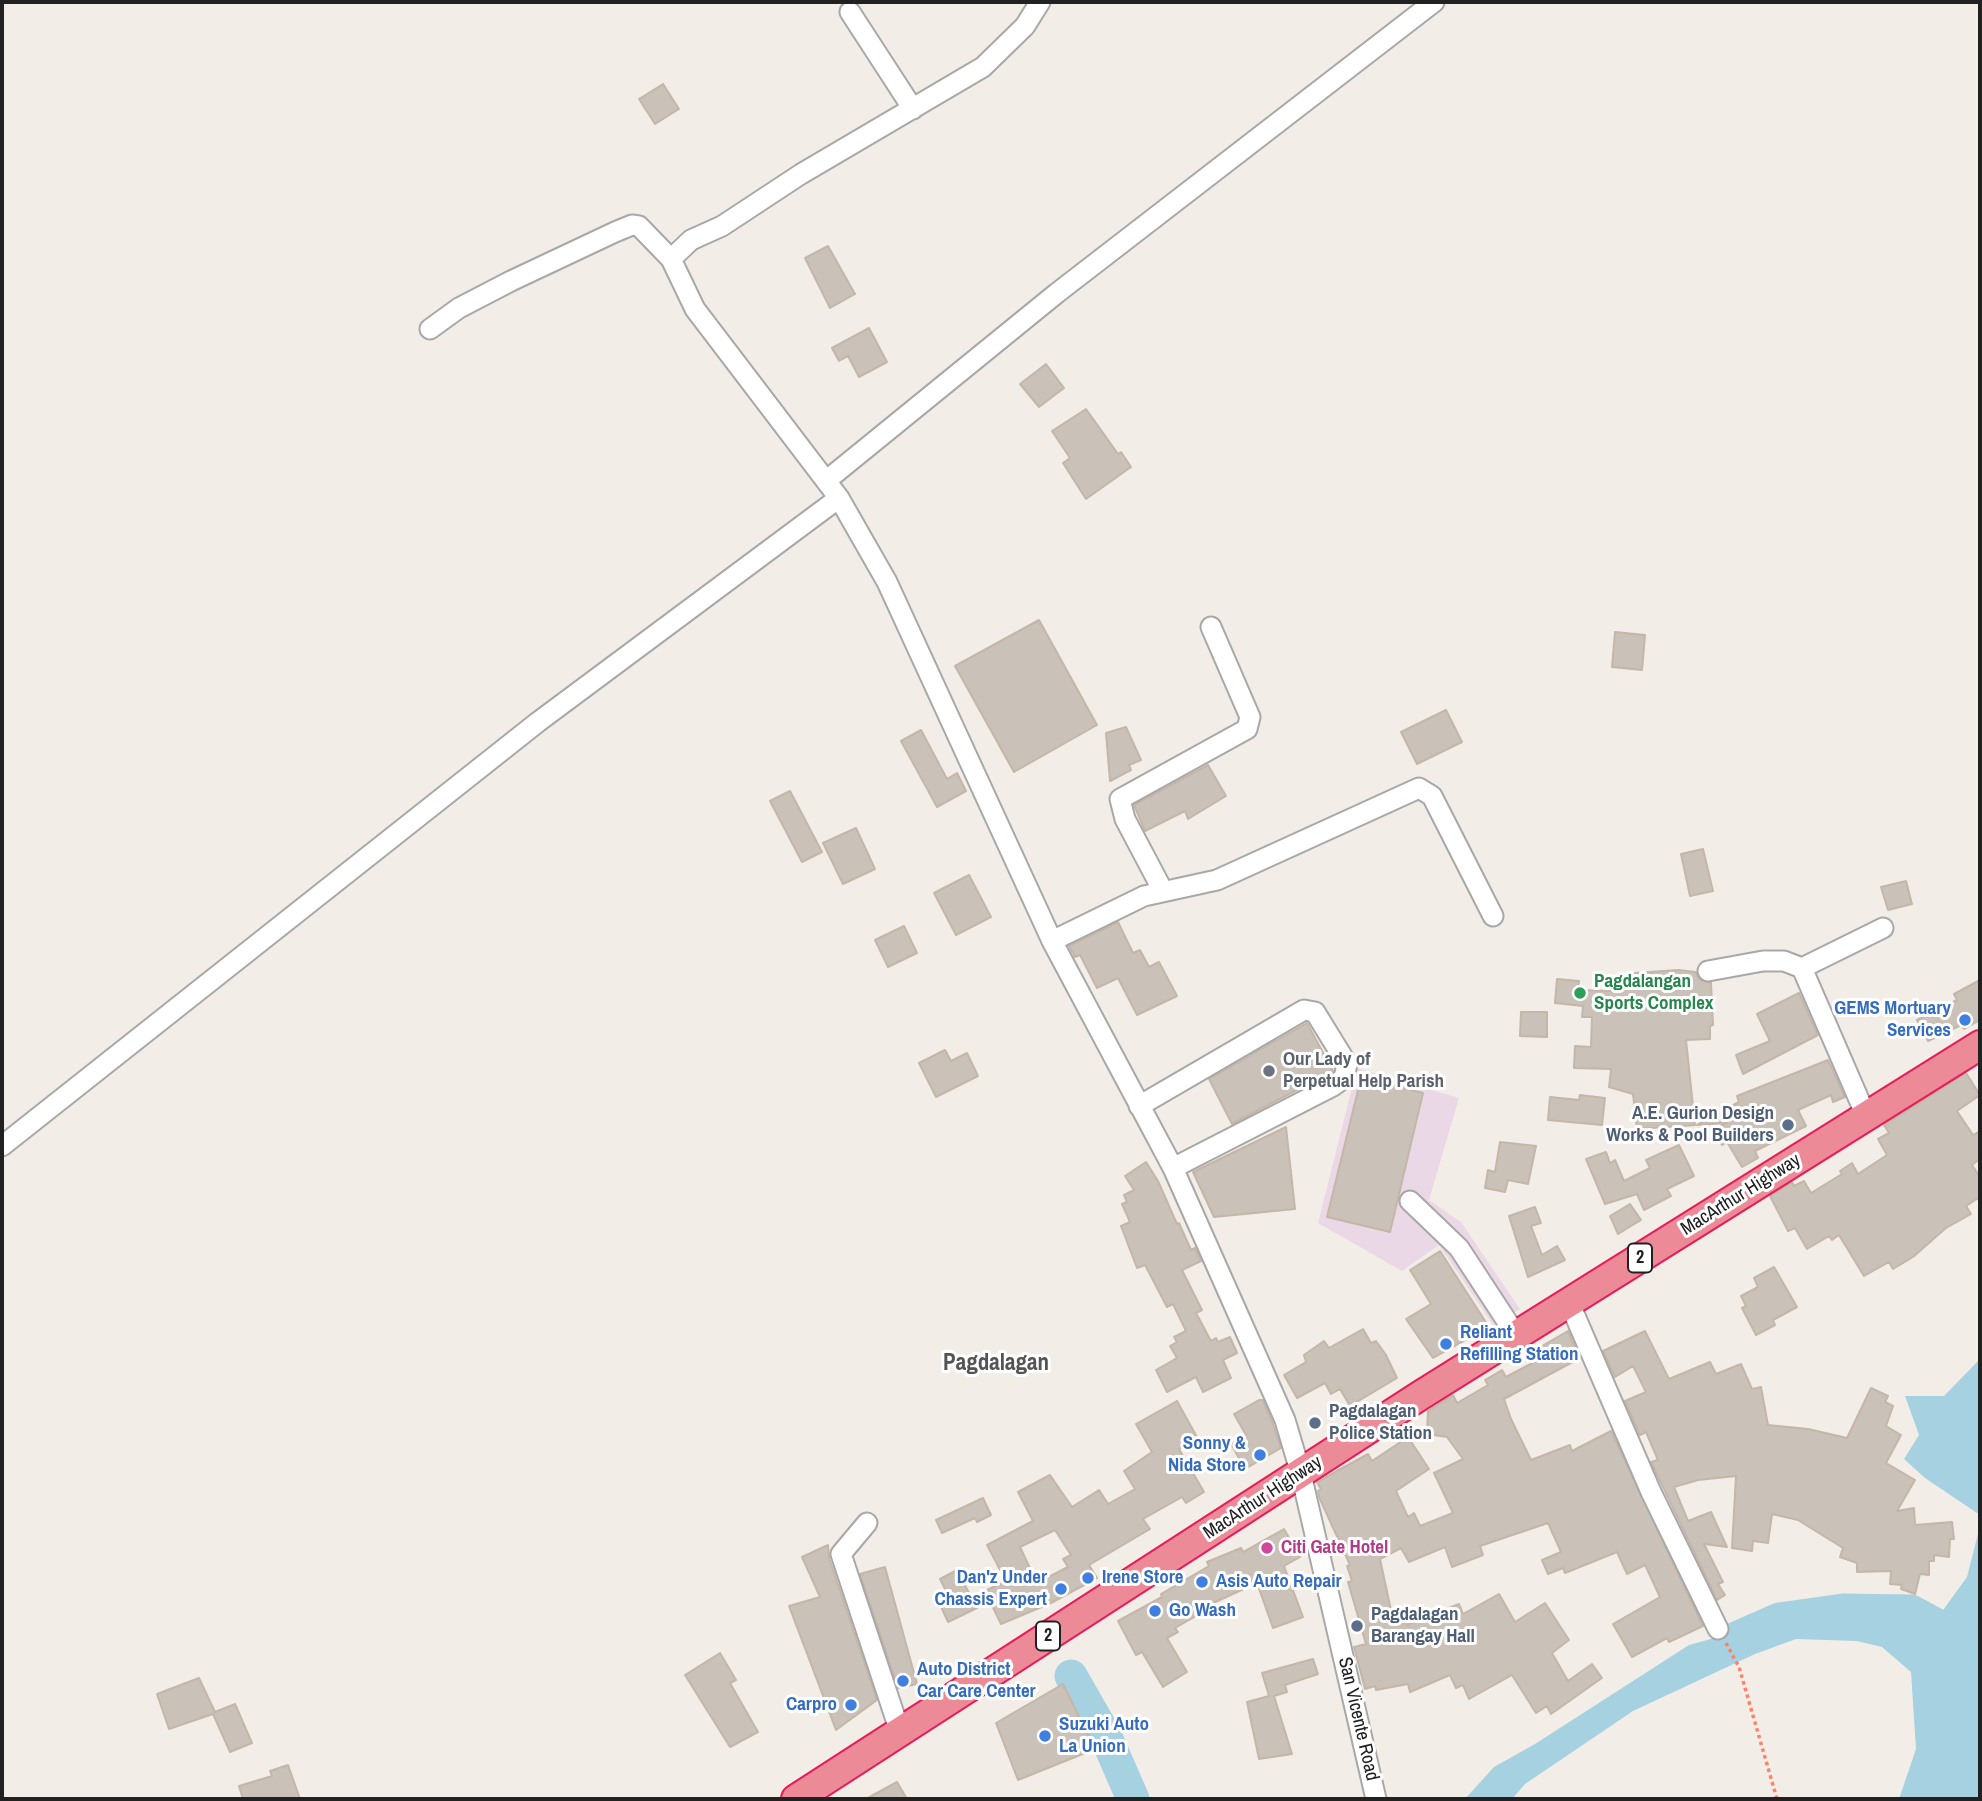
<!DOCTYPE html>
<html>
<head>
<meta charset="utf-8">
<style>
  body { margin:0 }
  #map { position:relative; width:1982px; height:1801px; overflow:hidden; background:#f2eee7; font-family:"Archivo Narrow",sans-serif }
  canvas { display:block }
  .frame { position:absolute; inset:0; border:4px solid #212121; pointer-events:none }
</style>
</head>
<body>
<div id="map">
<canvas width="1982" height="1801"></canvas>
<div class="frame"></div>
</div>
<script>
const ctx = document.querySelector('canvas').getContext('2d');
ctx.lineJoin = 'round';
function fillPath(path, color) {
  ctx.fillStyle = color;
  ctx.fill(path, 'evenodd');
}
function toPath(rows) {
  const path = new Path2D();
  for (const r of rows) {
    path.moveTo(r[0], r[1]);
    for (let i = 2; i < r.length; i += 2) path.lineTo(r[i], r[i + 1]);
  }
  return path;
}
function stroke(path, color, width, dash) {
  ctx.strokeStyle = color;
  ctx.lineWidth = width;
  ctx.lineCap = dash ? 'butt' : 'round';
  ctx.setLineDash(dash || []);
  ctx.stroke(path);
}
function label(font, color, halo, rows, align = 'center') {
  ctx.font = font + ' "Archivo Narrow",sans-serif';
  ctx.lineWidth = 6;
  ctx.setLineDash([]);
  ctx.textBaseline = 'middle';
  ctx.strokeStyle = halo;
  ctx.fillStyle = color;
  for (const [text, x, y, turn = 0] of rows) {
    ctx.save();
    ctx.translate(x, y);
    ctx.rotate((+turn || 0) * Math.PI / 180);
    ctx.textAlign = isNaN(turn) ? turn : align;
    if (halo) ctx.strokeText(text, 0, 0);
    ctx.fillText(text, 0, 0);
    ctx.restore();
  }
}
const industrial = toPath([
  [1357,1068,1459,1098,1429,1200,1461,1222,1520,1309,1494,1326,1439,1245,1402,1271,1318,1223]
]);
const water = toPath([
  [1980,1359,1980,1515,1925,1478,1904,1459,1919,1435,1905,1396,1944,1396],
  [1980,1526,1980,1799,1899,1799,1916,1749,1911,1672,1882,1647,1857,1641,1796,1639,1755,1654,1633,1711,1525,1784,1512,1799,1465,1799,1494,1767,1535,1744,1689,1645,1793,1616,1846,1610,1896,1610,1933,1624,1967,1577]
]);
const river = toPath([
  [1736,1638,1779,1619,1843,1610,1911,1611,1974,1645],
  [1071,1676,1106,1737,1133,1799]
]);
const building = toPath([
  [663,84,679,109,655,124,639,99,663,84],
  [828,246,855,294,830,308,805,258,828,246],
  [869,328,887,362,859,377,848,356,839,361,832,348,869,328],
  [1046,364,1064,388,1039,407,1020,384,1046,364],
  [1086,409,1118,454,1121,452,1131,467,1086,499,1063,463,1070,458,1052,431,1086,409],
  [1039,620,1097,725,1014,772,955,666,1039,620],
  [1615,632,1645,635,1642,670,1612,667,1615,632],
  [1446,710,1462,742,1417,764,1401,732,1446,710],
  [1126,727,1141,760,1129,765,1131,770,1110,781,1106,733,1126,727],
  [921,730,947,779,957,773,966,791,937,807,901,741,921,730],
  [1208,765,1226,796,1188,819,1185,811,1145,831,1134,805,1208,765],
  [790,791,822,852,802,862,770,801,790,791],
  [856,828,875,869,843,884,823,843,856,828],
  [1703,849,1713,891,1690,896,1681,854,1703,849],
  [969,875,991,917,956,935,934,893,969,875],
  [1906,881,1912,904,1888,910,1881,887,1906,881],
  [1118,922,1133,953,1140,950,1149,967,1159,962,1177,996,1137,1015,1118,978,1097,988,1080,955,1075,957,1069,946,1118,922],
  [904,926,917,953,888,967,875,940,904,926],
  [1678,970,1696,972,1699,979,1711,983,1713,1025,1710,1026,1710,1039,1686,1040,1695,1125,1637,1129,1633,1094,1609,1087,1611,1069,1574,1068,1575,1046,1591,1047,1592,1017,1582,1017,1583,1006,1555,1003,1557,979,1579,981,1578,990,1611,991,1611,983,1635,982,1635,973,1678,970],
  [1980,980,1980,1020,1964,1029,1961,1025,1928,1041,1917,1020,1957,1000,1954,994,1980,980],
  [1799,993,1818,1035,1743,1074,1736,1055,1770,1041,1757,1014,1799,993],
  [1521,1012,1547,1012,1547,1037,1520,1036,1521,1012],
  [1307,1023,1333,1071,1232,1124,1209,1079,1307,1023],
  [945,1050,951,1061,967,1053,978,1076,936,1097,919,1063,945,1050],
  [1828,1060,1845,1097,1833,1102,1831,1095,1798,1110,1806,1126,1755,1151,1758,1158,1742,1167,1727,1142,1722,1145,1714,1129,1727,1123,1697,1125,1739,1102,1737,1096,1828,1060],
  [1966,1073,1980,1095,1957,1111,1973,1135,1980,1131,1980,1159,1972,1165,1980,1177,1980,1197,1966,1206,1971,1214,1946,1228,1913,1257,1893,1269,1889,1262,1864,1276,1839,1235,1832,1240,1829,1236,1807,1249,1795,1228,1788,1231,1770,1196,1792,1182,1794,1186,1804,1181,1811,1193,1842,1174,1840,1171,1852,1163,1858,1174,1887,1155,1878,1139,1889,1133,1884,1125,1966,1073],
  [1361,1078,1423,1093,1390,1232,1327,1217,1361,1078],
  [1580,1095,1605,1098,1602,1125,1548,1120,1550,1097,1579,1100,1580,1095],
  [1286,1127,1295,1209,1214,1217,1193,1172,1286,1127],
  [1500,1142,1536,1146,1528,1184,1508,1180,1505,1192,1485,1188,1488,1170,1495,1172,1500,1142],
  [1679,1145,1694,1176,1667,1189,1671,1196,1644,1210,1637,1194,1605,1204,1586,1159,1606,1152,1610,1163,1615,1160,1624,1181,1650,1168,1646,1160,1679,1145],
  [1146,1162,1158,1181,1177,1224,1179,1223,1191,1250,1195,1248,1201,1261,1182,1270,1202,1310,1196,1313,1211,1341,1216,1338,1218,1342,1230,1337,1237,1353,1223,1360,1231,1378,1203,1392,1196,1377,1167,1392,1156,1370,1177,1358,1170,1346,1177,1342,1174,1337,1186,1331,1173,1304,1167,1307,1145,1265,1137,1268,1121,1226,1130,1222,1122,1204,1127,1202,1124,1195,1134,1190,1125,1176,1146,1162],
  [1630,1204,1641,1220,1618,1234,1610,1216,1630,1204],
  [1535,1207,1541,1223,1531,1226,1542,1255,1557,1246,1565,1260,1528,1277,1509,1216,1535,1207],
  [1440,1251,1489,1327,1433,1358,1406,1319,1431,1304,1410,1270,1440,1251],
  [1774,1267,1797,1307,1773,1320,1775,1325,1756,1335,1742,1308,1746,1306,1741,1296,1758,1287,1754,1278,1774,1267],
  [1363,1329,1371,1343,1376,1341,1386,1355,1397,1378,1350,1406,1340,1389,1331,1394,1325,1383,1297,1398,1284,1375,1306,1362,1304,1355,1324,1341,1329,1348,1363,1329],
  [1568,1331,1580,1358,1504,1399,1511,1419,1531,1460,1570,1445,1572,1451,1611,1431,1703,1626,1669,1642,1667,1638,1632,1657,1613,1624,1660,1597,1645,1565,1627,1574,1617,1552,1565,1573,1563,1568,1548,1574,1542,1560,1561,1552,1548,1523,1480,1546,1483,1555,1452,1567,1445,1547,1409,1562,1401,1548,1380,1559,1394,1624,1406,1621,1407,1625,1459,1604,1463,1614,1499,1594,1515,1622,1545,1603,1569,1640,1552,1653,1568,1681,1592,1664,1602,1678,1551,1714,1547,1706,1536,1713,1512,1675,1469,1699,1463,1685,1456,1688,1450,1675,1410,1692,1408,1684,1376,1690,1375,1686,1365,1689,1354,1647,1366,1644,1348,1582,1352,1581,1347,1566,1350,1565,1319,1497,1318,1491,1321,1489,1317,1482,1368,1454,1372,1461,1408,1437,1429,1469,1396,1491,1408,1517,1414,1513,1420,1526,1453,1513,1434,1473,1463,1459,1447,1437,1427,1434,1428,1411,1453,1395,1457,1403,1488,1385,1485,1380,1502,1370,1506,1377,1540,1359,1535,1350,1568,1331],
  [1645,1331,1669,1379,1710,1362,1716,1374,1741,1364,1752,1389,1761,1387,1768,1425,1808,1429,1847,1438,1871,1388,1888,1396,1885,1402,1893,1406,1886,1426,1901,1435,1886,1463,1915,1480,1897,1511,1914,1508,1915,1525,1952,1522,1954,1539,1950,1539,1949,1557,1934,1555,1934,1561,1929,1561,1929,1575,1920,1574,1915,1594,1901,1589,1902,1585,1890,1584,1891,1571,1857,1572,1857,1563,1840,1557,1843,1548,1798,1520,1772,1514,1768,1543,1753,1541,1752,1551,1732,1548,1736,1476,1698,1480,1674,1487,1688,1521,1711,1512,1727,1547,1704,1544,1723,1582,1718,1584,1725,1595,1717,1600,1651,1462,1658,1460,1646,1432,1640,1435,1625,1401,1646,1392,1633,1366,1615,1377,1603,1351,1645,1331],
  [1259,1400,1263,1400,1273,1424,1281,1448,1245,1469,1231,1444,1246,1435,1234,1414,1259,1400],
  [1177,1401,1198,1439,1179,1449,1204,1492,1186,1503,1182,1497,1143,1519,1150,1529,1089,1565,1097,1578,1051,1603,1001,1624,985,1591,1006,1581,987,1545,1033,1521,1018,1492,1050,1475,1072,1507,1099,1490,1108,1504,1135,1489,1124,1471,1152,1452,1136,1424,1177,1401],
  [1055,1530,1071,1555,1063,1559,1068,1567,1037,1583,1020,1547,1055,1530],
  [983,1498,991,1515,977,1522,975,1518,942,1533,936,1520,983,1498],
  [1284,1529,1300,1557,1284,1566,1303,1617,1273,1628,1257,1583,1202,1608,1203,1612,1175,1628,1178,1632,1167,1638,1187,1672,1163,1687,1142,1652,1136,1655,1118,1621,1162,1597,1161,1594,1209,1566,1207,1562,1241,1548,1243,1552,1284,1529],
  [828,1545,829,1558,877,1700,836,1730,789,1606,820,1597,802,1557,828,1545],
  [885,1567,917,1684,898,1688,860,1574,885,1567],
  [957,1570,977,1608,948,1622,938,1600,948,1595,940,1579,957,1570],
  [720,1653,736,1680,730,1683,758,1732,730,1747,685,1675,720,1653],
  [1313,1659,1318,1674,1285,1685,1287,1692,1274,1696,1292,1754,1259,1759,1247,1702,1269,1696,1262,1673,1313,1659],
  [199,1678,215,1712,235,1704,252,1743,230,1752,213,1714,169,1729,157,1694,199,1678],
  [1063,1684,1095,1749,1018,1780,996,1723,1063,1684],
  [288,1765,300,1799,243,1799,239,1786,272,1776,270,1771,288,1765],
  [897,1782,907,1799,866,1799,897,1782]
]);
const path = toPath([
  [1726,1643,1739,1667,1777,1799]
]);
const minor = toPath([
  [850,12,913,109],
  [671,259,691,240,722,226,801,174,983,67,1025,26,1040,2],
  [430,329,459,308,511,281,615,232,632,225,639,226,671,259,695,309,839,498,887,582,1052,941,1173,1168,1285,1420,1301,1474,1376,1799],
  [827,480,1057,293,1434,2],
  [1163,891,1125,819,1120,799,1247,729,1250,717,1211,627],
  [1052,941,1144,896,1217,880,1419,788,1432,796,1493,916],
  [1802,968,1867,1118],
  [1708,971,1763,961,1784,961,1802,968,1883,928],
  [1139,1106,1304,1010,1315,1012,1347,1064,1344,1078,1333,1086,1173,1168],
  [2,1146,538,722,839,498],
  [1410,1201,1459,1248,1516,1335],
  [1569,1302,1651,1492,1718,1629],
  [867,1523,841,1554,900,1732]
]);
const highway = toPath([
  [796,1799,1421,1395,1980,1045]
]);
const markers = [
  [1580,993,7,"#2e9e5b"],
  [1965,1020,7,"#3f7fe0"],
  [1269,1071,7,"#6b7280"],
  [1788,1125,7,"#5c6f8a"],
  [1446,1344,7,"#3f7fe0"],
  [1315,1423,7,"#5c6f8a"],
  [1260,1455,7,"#3f7fe0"],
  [1267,1548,7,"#d1479c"],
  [1088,1578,7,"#3f7fe0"],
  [1202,1582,7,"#3f7fe0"],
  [1061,1589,7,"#3f7fe0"],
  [1155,1611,7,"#3f7fe0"],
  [1357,1626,7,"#5c6f8a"],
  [903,1681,7,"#3f7fe0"],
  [851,1705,7,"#3f7fe0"],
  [1045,1736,7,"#3f7fe0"]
];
const shields = [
  [1640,1258,24],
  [1048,1636,24]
];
const shieldNames = [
  ["2",1640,1258],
  ["2",1048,1636]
];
const leisureNames = [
  ["Pagdalangan",1594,982],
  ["Sports Complex",1594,1004]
];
const shopNames = [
  ["GEMS Mortuary",1951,1009,"right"],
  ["Services",1951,1031,"right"],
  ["Reliant",1460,1333],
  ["Refilling Station",1460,1355],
  ["Sonny &",1246,1444,"right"],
  ["Nida Store",1246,1466,"right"],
  ["Dan'z Under",1047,1578,"right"],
  ["Chassis Expert",1047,1600,"right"],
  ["Irene Store",1102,1578],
  ["Asis Auto Repair",1216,1582],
  ["Go Wash",1169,1611],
  ["Auto District",917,1670],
  ["Car Care Center",917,1692],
  ["Carpro",837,1705,"right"],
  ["Suzuki Auto",1059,1725],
  ["La Union",1059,1747]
];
const worshipNames = [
  ["Our Lady of",1283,1060],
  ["Perpetual Help Parish",1283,1082]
];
const serviceNames = [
  ["A.E. Gurion Design",1774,1114,"right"],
  ["Works & Pool Builders",1774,1136,"right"],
  ["Pagdalagan",1329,1412],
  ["Police Station",1329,1434],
  ["Pagdalagan",1371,1615],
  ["Barangay Hall",1371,1637]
];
const streetNames = [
  ["MacArthur Highway",1741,1195,-32],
  ["MacArthur Highway",1263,1498,-33],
  ["San Vicente Road",1358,1719,77]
];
const hotelNames = [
  ["Citi Gate Hotel",1281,1548]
];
const quarterNames = [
  ["Pagdalagan",996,1364]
];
fillPath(industrial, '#ebd8e6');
fillPath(water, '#a5d1e1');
stroke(river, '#a5d1e1', 33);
fillPath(building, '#cac1b9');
stroke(building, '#c4b6a8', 2);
stroke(minor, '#a8a8a8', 23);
stroke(highway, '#e61d58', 32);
stroke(path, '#ff816a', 3.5, [3.5, 3.5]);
stroke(minor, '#fff', 19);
stroke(highway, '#ed8a98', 28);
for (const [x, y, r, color] of markers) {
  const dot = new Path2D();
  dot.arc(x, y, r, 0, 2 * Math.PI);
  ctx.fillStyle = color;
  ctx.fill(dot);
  stroke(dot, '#fff', 2.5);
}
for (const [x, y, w] of shields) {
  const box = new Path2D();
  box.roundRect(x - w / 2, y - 14.5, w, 29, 5);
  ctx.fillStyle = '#fff';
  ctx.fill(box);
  stroke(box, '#212121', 2);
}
label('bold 18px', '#212121', null, shieldNames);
label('bold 19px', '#27864d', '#fff', leisureNames, 'left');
label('bold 19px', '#366cbe', '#fff', shopNames, 'left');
label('bold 19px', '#5b616d', '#fff', worshipNames, 'left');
label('bold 19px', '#4e5e75', '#fff', serviceNames, 'left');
label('19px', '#212121', '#fff', streetNames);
label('bold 19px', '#b23c85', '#fff', hotelNames, 'left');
label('bold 23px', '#545454', '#fff', quarterNames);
</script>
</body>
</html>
